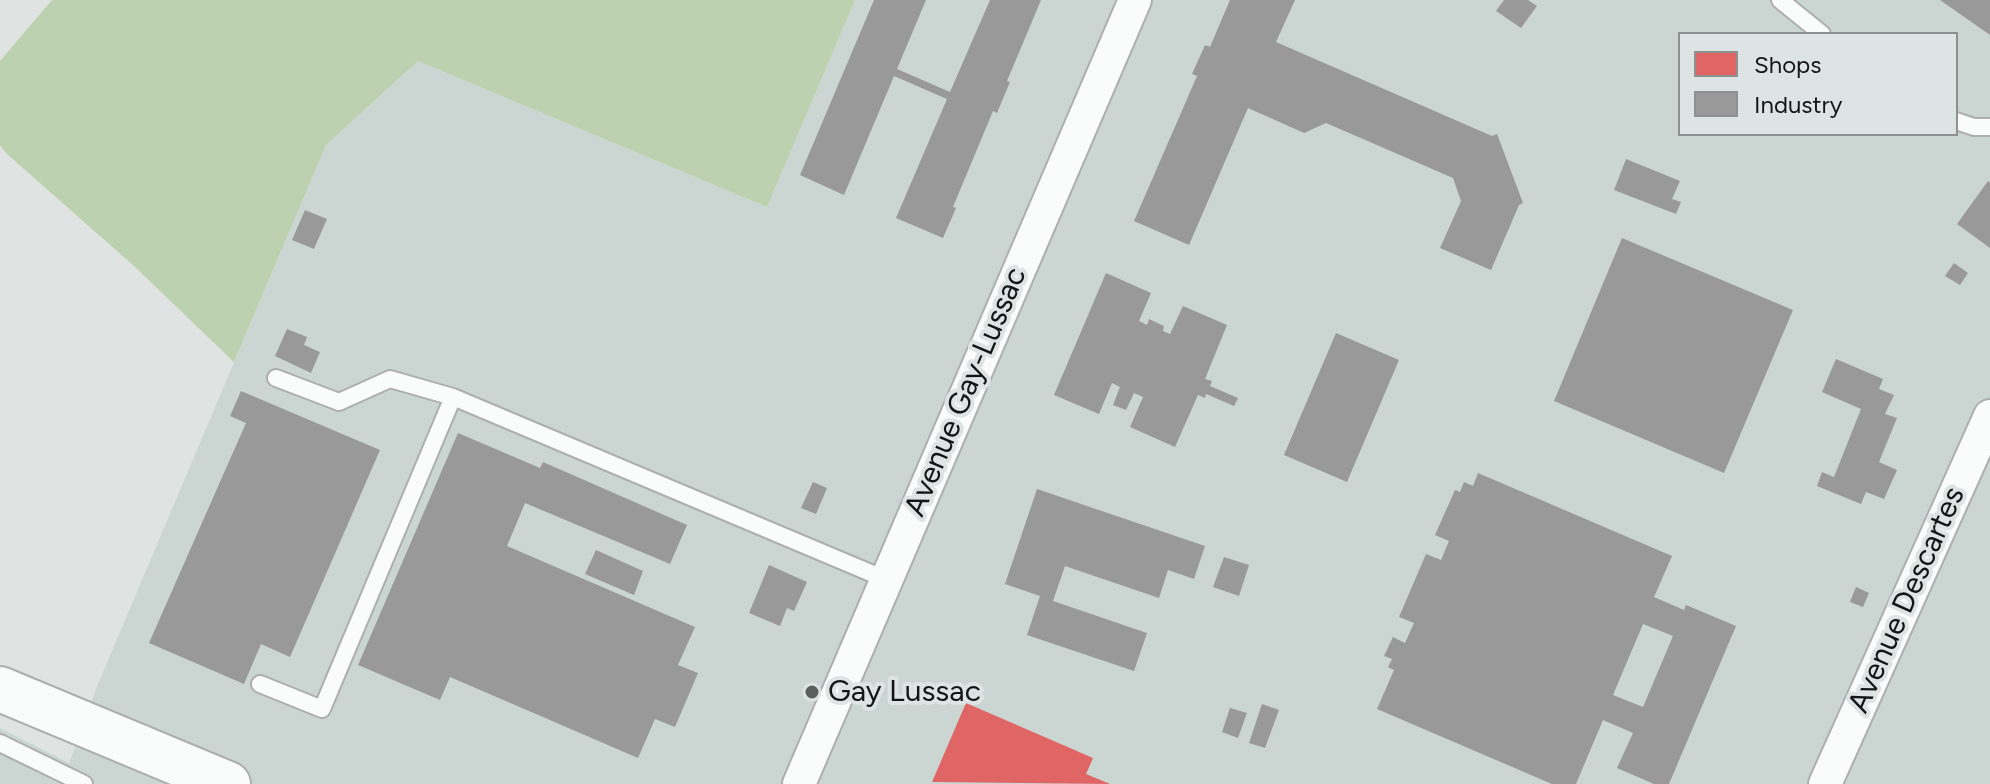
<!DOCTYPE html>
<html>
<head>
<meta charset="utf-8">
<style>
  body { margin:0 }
  #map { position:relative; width:1990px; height:784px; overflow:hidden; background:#dfe3e2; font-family:Figtree,sans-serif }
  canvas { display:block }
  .legend { position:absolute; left:1678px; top:32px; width:280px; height:104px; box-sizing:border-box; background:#dee4e3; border:2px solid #8d9291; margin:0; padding:10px 14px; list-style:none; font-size:24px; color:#131615 }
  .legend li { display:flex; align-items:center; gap:16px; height:40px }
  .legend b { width:40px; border:2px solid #8d9291 }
</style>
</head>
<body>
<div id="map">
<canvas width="1990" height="784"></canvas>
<ul class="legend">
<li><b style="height:22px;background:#e06666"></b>Shops</li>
<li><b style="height:22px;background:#999"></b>Industry</li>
</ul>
</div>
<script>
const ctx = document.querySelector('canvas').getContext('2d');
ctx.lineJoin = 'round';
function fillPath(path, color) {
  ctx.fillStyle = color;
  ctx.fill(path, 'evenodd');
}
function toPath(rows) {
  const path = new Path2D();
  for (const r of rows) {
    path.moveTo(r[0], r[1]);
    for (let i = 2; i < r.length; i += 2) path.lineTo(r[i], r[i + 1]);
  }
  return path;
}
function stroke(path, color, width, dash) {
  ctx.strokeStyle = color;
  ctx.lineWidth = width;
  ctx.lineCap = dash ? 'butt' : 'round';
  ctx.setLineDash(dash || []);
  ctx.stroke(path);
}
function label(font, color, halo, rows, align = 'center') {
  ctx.font = font + ' Figtree,sans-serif';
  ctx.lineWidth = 8;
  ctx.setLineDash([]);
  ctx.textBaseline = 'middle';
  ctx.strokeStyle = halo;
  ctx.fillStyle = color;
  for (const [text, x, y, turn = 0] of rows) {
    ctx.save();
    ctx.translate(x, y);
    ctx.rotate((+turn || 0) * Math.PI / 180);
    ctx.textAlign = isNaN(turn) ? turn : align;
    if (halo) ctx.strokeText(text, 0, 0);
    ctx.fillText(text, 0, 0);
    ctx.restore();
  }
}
const built = toPath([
  [855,0,1990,0,1990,784,0,784,0,728,69,763,98,684,326,145,418,61,767,207],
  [1680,34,1956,34,1956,134,1680,134]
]);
const green = toPath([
  [52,0,855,0,767,207,418,61,326,145,234,362,134,266,7,154,0,145,0,61]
]);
const shops = toPath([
  [966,703,1093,758,1086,774,1110,784,932,782]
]);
const industry = toPath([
  [874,0,926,0,897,69,950,92,990,0,1041,0,1007,81,1010,82,997,113,993,111,953,207,956,208,943,238,896,218,947,99,894,76,844,195,800,175],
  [1230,0,1295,0,1276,42,1492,136,1497,134,1523,203,1519,205,1491,270,1440,248,1461,201,1453,178,1326,123,1304,133,1248,108,1189,245,1134,221,1197,76,1192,74,1205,45,1210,47],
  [1504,0,1528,0,1537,6,1521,28,1496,11],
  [1940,0,1990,0,1990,35],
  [1626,159,1680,181,1672,199,1681,202,1676,214,1614,190],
  [1988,181,1990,183,1990,248,1957,224],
  [305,210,327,219,314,249,292,240],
  [1622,238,1793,310,1724,473,1554,401],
  [1954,263,1968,273,1960,285,1945,276],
  [1106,273,1151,293,1139,321,1147,325,1149,319,1164,326,1163,331,1170,334,1183,306,1227,325,1205,379,1212,381,1210,386,1238,398,1234,406,1206,394,1205,398,1198,395,1175,447,1130,427,1143,397,1134,393,1126,410,1113,405,1120,387,1112,383,1099,414,1054,395],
  [287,329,307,337,304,345,320,352,311,373,275,356],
  [1336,333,1399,360,1347,482,1284,455],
  [1836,359,1883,379,1879,389,1894,395,1885,414,1897,418,1879,462,1897,470,1884,499,1866,492,1861,504,1817,486,1822,472,1834,477,1861,409,1822,392],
  [241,391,380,450,290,657,261,644,244,684,149,643,246,423,230,416],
  [458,433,540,468,543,462,687,525,670,564,525,503,507,546,695,627,678,665,698,673,675,727,655,719,638,758,450,677,440,700,358,665],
  [1478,473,1672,556,1654,597,1684,610,1686,605,1736,626,1669,784,1654,784,1617,768,1633,733,1603,720,1576,784,1552,784,1377,709,1394,670,1388,667,1392,659,1384,656,1393,637,1405,643,1414,623,1399,617,1426,554,1441,560,1449,541,1435,535,1455,490,1460,492,1464,482,1473,486],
  [1643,624,1673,636,1643,707,1613,695],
  [813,482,827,488,816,514,801,508],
  [1037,489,1205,546,1194,579,1168,570,1159,598,1065,566,1053,601,1147,633,1134,671,1027,635,1040,596,1005,584],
  [596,550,643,571,634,595,585,574],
  [1224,557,1249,565,1239,596,1213,587],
  [769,565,807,582,794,611,787,608,780,626,749,613],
  [1856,587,1869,593,1863,607,1850,602],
  [1262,704,1279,710,1265,748,1249,743],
  [1230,708,1247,713,1238,738,1222,732]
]);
const service = toPath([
  [1780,0,1822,34],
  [1956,121,1974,127,1990,127],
  [276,378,339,402,390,379,453,397],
  [260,684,322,709,453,397,885,579],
  [0,743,84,784]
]);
const minor = toPath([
  [799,784,1135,0],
  [1825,784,1990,416]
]);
const secondary = toPath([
  [0,689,228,784]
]);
const markers = [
  [812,692,8,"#5a5e5d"]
];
const streetNames = [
  ["Avenue Gay-Lussac",966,392,-67],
  ["Avenue Descartes",1907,600,-66]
];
const poiNames = [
  ["Gay Lussac",828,692]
];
fillPath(built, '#cbd6d3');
fillPath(green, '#bcd1af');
fillPath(shops, '#e06666');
fillPath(industry, '#999');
stroke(service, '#acafae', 20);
stroke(minor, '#acafae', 36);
stroke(secondary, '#acafae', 48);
stroke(service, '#fafbfb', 16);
stroke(minor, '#fafbfb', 32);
stroke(secondary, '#fafbfb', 44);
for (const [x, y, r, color] of markers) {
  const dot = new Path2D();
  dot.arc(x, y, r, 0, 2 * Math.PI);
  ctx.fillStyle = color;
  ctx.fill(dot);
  stroke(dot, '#dee4e3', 3);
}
label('30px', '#131615', '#dee4e3', streetNames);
label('30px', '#131615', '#dee4e3', poiNames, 'left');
</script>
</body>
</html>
